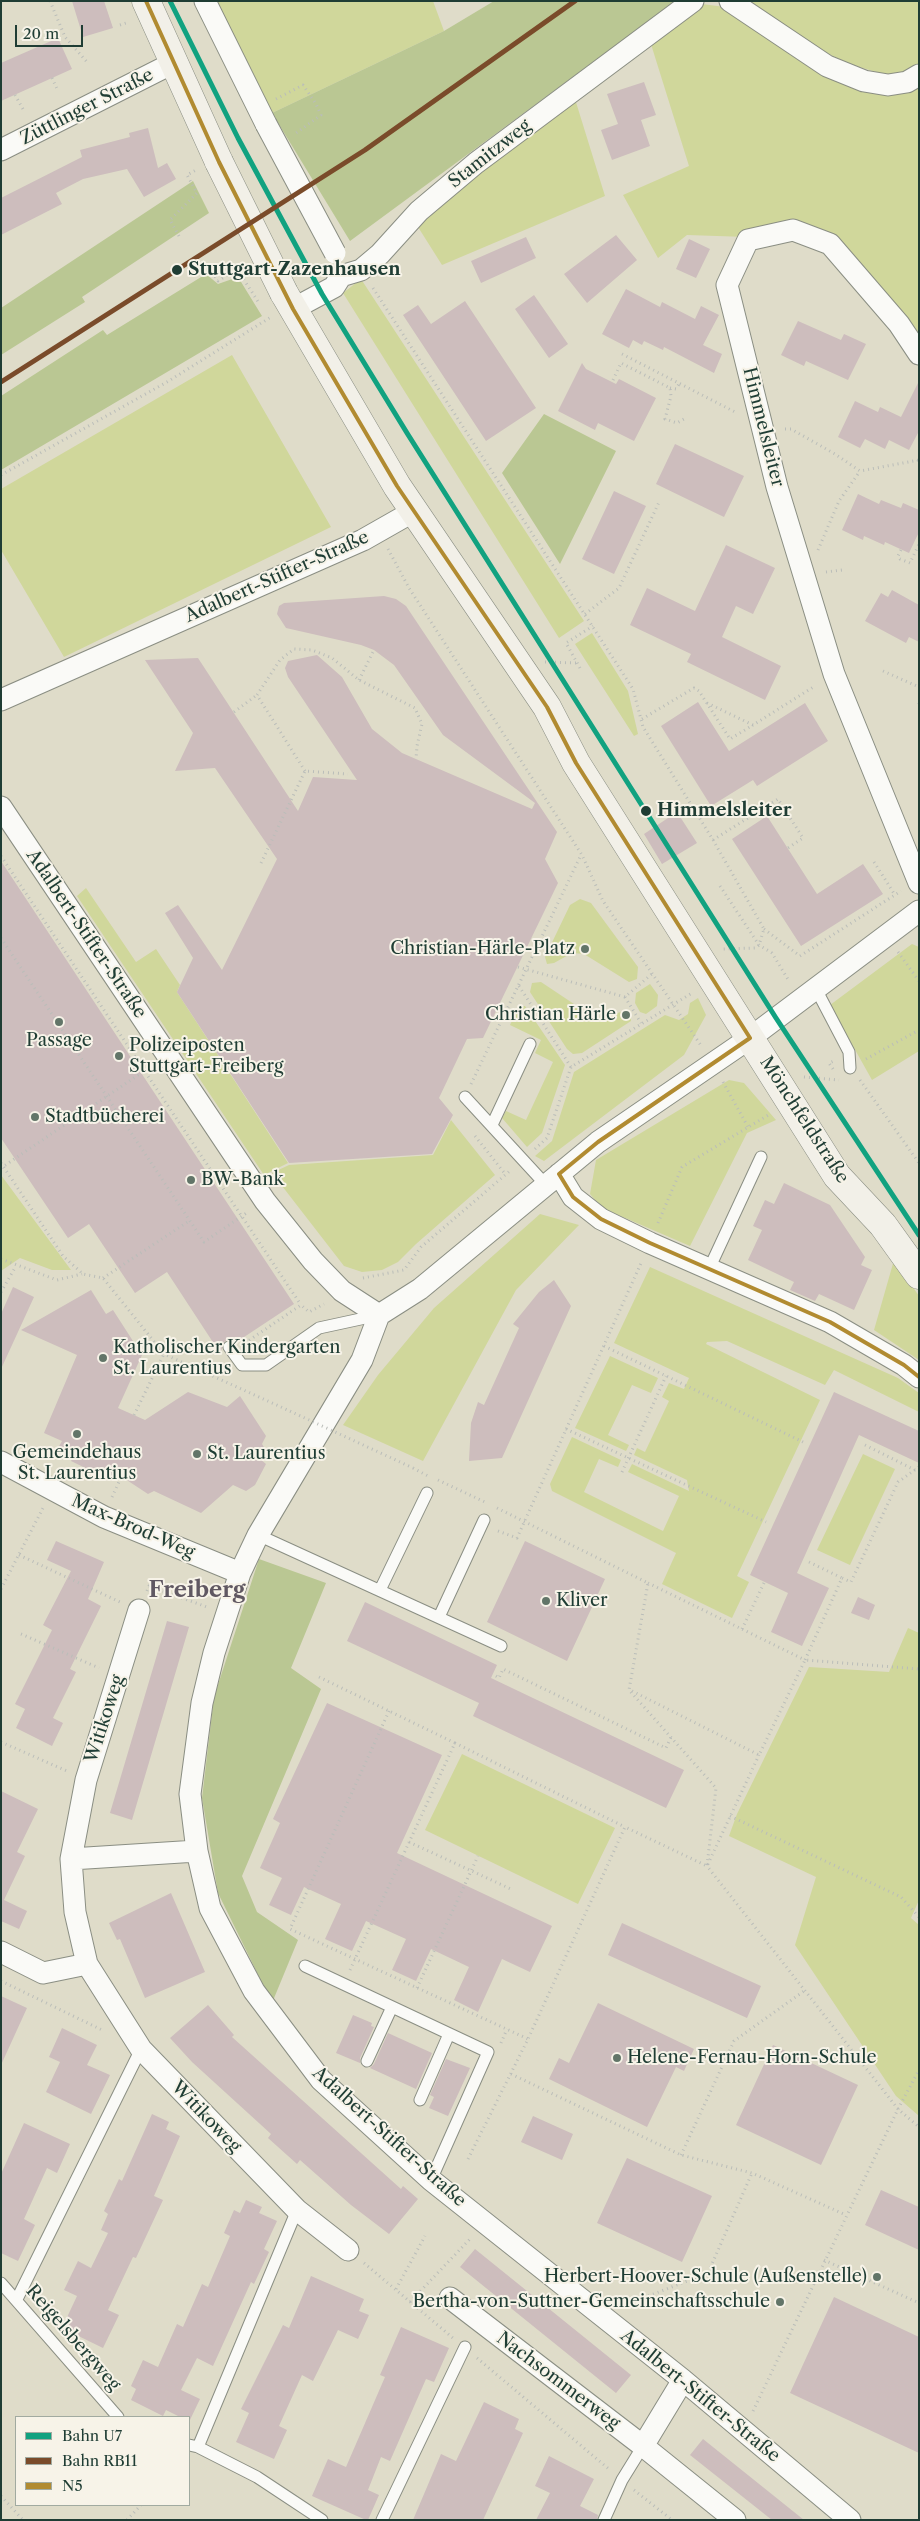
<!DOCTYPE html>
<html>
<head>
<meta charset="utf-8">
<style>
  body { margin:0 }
  #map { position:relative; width:920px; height:2521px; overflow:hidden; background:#dfdcc9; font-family:"Libre Caslon Text",serif }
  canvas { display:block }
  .frame { position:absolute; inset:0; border:2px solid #1f3d34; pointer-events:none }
  .legend { position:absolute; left:15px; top:2416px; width:175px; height:90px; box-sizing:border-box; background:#f7f3e8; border:1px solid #a1aaa0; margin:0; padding:6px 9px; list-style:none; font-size:15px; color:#1f3d34 }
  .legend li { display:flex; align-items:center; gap:10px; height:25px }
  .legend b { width:25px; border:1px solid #a1aaa0 }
  .scale { position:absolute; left:15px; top:25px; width:68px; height:22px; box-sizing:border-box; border:2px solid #1f3d34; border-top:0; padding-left:6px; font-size:15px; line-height:18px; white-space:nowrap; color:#1f3d34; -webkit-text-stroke:4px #f7f3e8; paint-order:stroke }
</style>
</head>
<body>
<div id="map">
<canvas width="920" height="2521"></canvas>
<div class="frame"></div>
<ul class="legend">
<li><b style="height:6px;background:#11a280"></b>Bahn U7</li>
<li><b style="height:6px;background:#7a4b2a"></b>Bahn RB11</li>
<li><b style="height:6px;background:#b18b31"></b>N5</li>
</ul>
<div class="scale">20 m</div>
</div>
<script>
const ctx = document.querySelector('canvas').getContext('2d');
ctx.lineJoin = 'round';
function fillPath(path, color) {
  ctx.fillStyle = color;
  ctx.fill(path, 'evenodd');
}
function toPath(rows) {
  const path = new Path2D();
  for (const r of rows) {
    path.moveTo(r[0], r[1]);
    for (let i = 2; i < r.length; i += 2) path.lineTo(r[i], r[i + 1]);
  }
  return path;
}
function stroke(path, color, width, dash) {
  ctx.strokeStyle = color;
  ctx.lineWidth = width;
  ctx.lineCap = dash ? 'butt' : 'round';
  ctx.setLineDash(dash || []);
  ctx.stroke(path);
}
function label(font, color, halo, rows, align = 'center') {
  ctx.font = font + ' "Libre Caslon Text",serif';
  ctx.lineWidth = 4;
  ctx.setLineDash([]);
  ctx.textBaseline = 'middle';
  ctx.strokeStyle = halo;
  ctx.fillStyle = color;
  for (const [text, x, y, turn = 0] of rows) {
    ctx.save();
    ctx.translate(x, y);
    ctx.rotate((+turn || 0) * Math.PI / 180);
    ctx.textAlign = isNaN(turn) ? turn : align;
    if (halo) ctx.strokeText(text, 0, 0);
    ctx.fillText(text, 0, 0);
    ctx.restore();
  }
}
const green = toPath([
  [216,1,433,1,444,31,272,113],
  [748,1,919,1,919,64,905,74,893,77,849,64,821,50],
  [702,4,725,7,820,69,919,81,919,333,837,240,687,235,658,258,623,195,689,166,650,41],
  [575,99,605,196,442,265,418,227,477,171],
  [361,279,584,621,559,638,343,293],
  [232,355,331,527,64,657,1,550,1,489],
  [592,633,628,691,638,734,634,736,575,644],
  [86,888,136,962,156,949,180,985,177,992,288,1163,264,1175,77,896],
  [580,899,591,903,638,967,637,979,629,982,584,954,572,953,554,963,547,964,545,957,570,905],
  [912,944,919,947,919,1051,872,1080,830,1005],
  [541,982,592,1016,601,1018,624,1011,631,1013,631,1021,582,1053,573,1054,567,1049,530,992,532,983],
  [650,984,658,995,657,1006,646,1014,640,1012,635,1003,636,993],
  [698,998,706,1015,684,1055,544,1161,535,1156,552,1141,574,1072,665,1015,679,1020,688,1014,690,1003],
  [519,1006,525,1006,565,1065,542,1133,527,1147,502,1118,506,1111,526,1120,553,1062,535,1053,541,1040,510,1025],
  [729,1080,744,1083,776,1120,747,1133,690,1246,602,1208,590,1194,596,1160],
  [451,1120,495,1175,416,1244,398,1262,382,1270,362,1272,344,1266,272,1173,289,1165,433,1155],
  [1,1175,71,1270,52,1270,20,1258,1,1271],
  [540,1214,579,1225,516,1290,423,1461,343,1425,378,1375,434,1308],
  [894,1260,919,1296,919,1360,874,1330],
  [650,1267,898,1378,919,1393,919,1412,834,1370,825,1385,727,1341,707,1342,706,1344,820,1400,737,1576,749,1582,732,1618,662,1584,676,1553,552,1491,550,1484,572,1437,621,1460,618,1467,599,1459,584,1492,663,1531,679,1496,628,1472,632,1464,689,1491,687,1480,634,1455,637,1448,645,1452,669,1401,662,1397,669,1383,684,1389,689,1378,614,1343],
  [610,1356,658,1378,651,1393,632,1385,608,1435,629,1445,626,1451,575,1428],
  [863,1454,895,1469,850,1565,817,1550],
  [908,1628,919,1633,919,1900,911,1918,919,1925,919,2116,896,2096,795,1945,816,1877,729,1836,737,1814,809,1667,889,1672],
  [462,1754,615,1828,578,1904,425,1830]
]);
const forest = toPath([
  [494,1,676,1,350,241,272,113,444,31],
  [193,181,209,213,82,297,85,302,1,355,1,308],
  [206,274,218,284,238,277,262,316,1,470,1,396,103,330,107,335],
  [544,414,616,451,560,564,502,473],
  [259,1559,326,1583,291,1668,321,1689,242,1876,257,1912,298,1940,272,2003,218,1893,202,1798,214,1697]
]);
const building = toPath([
  [72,1,104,1,113,28,83,37],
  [58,38,72,69,1,101,1,63],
  [644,82,656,115,641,120,650,146,612,160,601,130,618,124,607,94],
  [148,128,158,168,167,163,176,179,144,197,127,169,83,179,56,193,62,204,1,235,1,198,82,157,80,150,130,137,129,133],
  [616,235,637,260,587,303,564,274],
  [526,237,536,258,481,283,471,261],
  [689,239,710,249,696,278,676,269],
  [626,289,660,307,662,302,695,319,701,306,719,315,703,345,722,354,714,373,664,347,663,350,644,341,642,345,633,340,629,348,602,334],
  [534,295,568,344,549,358,515,309],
  [465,301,536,408,486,441,403,315,418,305,431,324],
  [798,321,841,340,844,334,866,344,848,380,806,361,804,366,781,355],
  [582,363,586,369,616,384,619,379,656,398,634,441,598,423,595,430,558,411],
  [919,381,919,431,909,450,889,440,885,449,865,439,860,448,838,437,855,401,878,412,880,407,901,417],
  [675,444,744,476,724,517,656,484],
  [614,491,646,506,614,574,582,559],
  [858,494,879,504,881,500,901,508,903,503,919,510,919,532,909,553,885,542,884,545,864,536,863,540,842,530],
  [726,545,775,568,753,614,736,606,722,637,781,666,765,700,687,662,691,654,630,625,647,588,695,611],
  [892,590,919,605,919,642,909,637,906,643,865,621,881,593,888,597],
  [384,596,396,599,406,606,557,832,545,859,558,883,483,1038,467,1039,439,1098,453,1115,432,1154,289,1163,177,992,193,958,165,913,178,905,222,970,277,859,215,768,175,771,193,733,145,660,198,658,298,811,313,777,357,780,288,677,285,668,288,661,317,655,342,677,372,729,402,753,532,809,535,803,443,735,394,665,374,650,361,645,286,628,277,614,279,606,284,603],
  [698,702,729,751,805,703,828,741,757,786,753,780,711,806,661,726],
  [677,812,697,843,662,864,644,834],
  [767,816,817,894,863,864,883,894,801,946,732,839],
  [1,861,294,1304,235,1343,232,1340,225,1341,220,1353,167,1272,135,1293,89,1224,68,1238,1,1138],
  [784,1183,830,1205,865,1257,861,1265,872,1270,854,1310,819,1294,815,1301,790,1290,794,1282,748,1260,762,1230,753,1226,765,1200,774,1204],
  [554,1280,571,1306,502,1458,469,1461,471,1423,478,1402,484,1405,519,1328,513,1324,539,1292],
  [13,1287,34,1297,1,1369,1,1314],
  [91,1290,106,1314,113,1310,142,1355,118,1408,145,1420,188,1392,227,1407,240,1396,266,1436,262,1444,265,1449,260,1459,266,1464,255,1485,246,1491,233,1485,201,1513,154,1491,148,1494,116,1473,112,1481,71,1461,74,1456,58,1448,62,1441,44,1433,77,1355,21,1330],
  [834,1392,919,1431,919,1463,859,1435,797,1573,829,1588,802,1646,771,1632,788,1593,750,1575],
  [56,1541,104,1562,88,1599,101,1606,70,1669,76,1672,53,1718,63,1723,52,1746,16,1728,25,1709,15,1704,52,1630,43,1625,71,1571,47,1560],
  [525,1541,605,1579,567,1661,487,1622],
  [858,1597,875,1605,869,1620,851,1613],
  [365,1602,497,1665,491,1678,684,1770,666,1808,473,1716,479,1703,347,1641],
  [167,1621,189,1627,132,1820,110,1813],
  [327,1703,442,1755,397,1853,552,1926,530,1972,502,1959,478,2012,454,2000,469,1967,431,1949,416,1981,392,1970,406,1939,366,1921,352,1951,325,1939,341,1904,304,1887,291,1915,269,1905,282,1878,260,1868,280,1823,273,1819],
  [1,1791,38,1809,17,1852,25,1856,4,1900,27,1911,19,1929,1,1921],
  [171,1893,205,1972,145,1998,120,1939,117,1940,109,1923],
  [622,1923,761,1986,747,2018,608,1955],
  [1,1996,27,2008,1,2065],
  [598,2003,694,2049,684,2071,676,2067,647,2127,549,2079,559,2058,569,2063],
  [208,2005,234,2035,232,2037,401,2189,403,2186,418,2199,389,2234,351,2205,300,2160,297,2164,268,2138,271,2134,192,2062,170,2038],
  [353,2015,372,2023,371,2026,374,2027,360,2058,360,2063,336,2053],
  [62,2028,97,2045,87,2065,110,2075,91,2114,46,2092,60,2062,49,2057],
  [388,2033,432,2053,416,2089,370,2068,374,2064],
  [773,2045,858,2085,821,2165,736,2125],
  [446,2059,470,2068,448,2116,429,2108,434,2097,430,2095],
  [152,2114,169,2122,166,2129,180,2136,154,2196,163,2200,136,2258,133,2257,108,2310,119,2315,103,2348,62,2328,77,2296,64,2290,78,2261,91,2268,108,2233,101,2230,108,2214,104,2211,119,2179,122,2181],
  [533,2116,573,2134,562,2160,521,2142],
  [24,2123,70,2144,57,2173,47,2168,24,2219,35,2225,18,2261,1,2253,1,2174],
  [627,2158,712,2196,682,2262,597,2223],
  [881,2190,919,2207,919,2250,865,2225],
  [246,2200,262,2207,259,2213,277,2221,264,2249,269,2252,254,2284,251,2282,213,2366,197,2358,181,2390,200,2399,189,2422,189,2417,180,2417,166,2410,163,2416,131,2400,136,2389,131,2386,143,2360,158,2367,177,2324,183,2327,202,2284,208,2287,230,2236,224,2233,234,2210,240,2213],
  [475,2249,631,2375,616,2393,460,2267],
  [311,2276,364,2299,359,2311,369,2315,358,2339,338,2330,313,2381,302,2375,279,2426,287,2430,274,2459,236,2442,249,2413,241,2409,283,2325,289,2328],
  [834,2297,919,2337,919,2453,790,2393],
  [401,2327,449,2348,434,2382,426,2379,390,2461,381,2457,368,2490,379,2495,368,2520,366,2520,312,2496,328,2459,346,2467,385,2377,380,2375],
  [484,2402,519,2419,515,2429,523,2433,483,2520,413,2520,441,2454,456,2461],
  [703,2439,804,2520,772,2520,690,2455],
  [549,2456,594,2479,580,2506,598,2515,597,2520,536,2520,550,2493,535,2486]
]);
const path = toPath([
  [50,1,65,37,87,62],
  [120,25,129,22],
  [52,78,58,91],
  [15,95,23,109],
  [276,99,303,85,316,104,321,115,296,133],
  [179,236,170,220,197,193,187,175,196,170],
  [210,268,218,281,237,269,259,303],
  [373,288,633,689,643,727,713,840,764,929,759,945,756,948,723,949],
  [622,354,737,413],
  [613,380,621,363,670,388,671,396,665,419,677,423,684,419],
  [670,388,676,389,679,384],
  [785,429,791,429,835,454,860,471,919,460],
  [918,460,919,465],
  [1,475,167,382,271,317],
  [388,549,409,588,582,855,603,901,702,1047],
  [818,550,839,501,860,471],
  [901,550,898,556,900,559,910,563,919,544],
  [826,572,842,570],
  [585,614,619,588,660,500],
  [545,662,577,663],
  [580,668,566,643,593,626],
  [883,671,919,687],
  [359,680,374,650],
  [707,703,753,725,815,686],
  [919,703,919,704],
  [234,712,257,695],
  [642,719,694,688,699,691,730,739,753,725],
  [305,771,257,695,280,660,294,649,312,650,332,658,359,680,415,708,422,724,417,746,416,759],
  [713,840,778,799,803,838,788,848],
  [1,856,301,1305],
  [874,862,895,895],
  [261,863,305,771,348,774],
  [720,886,759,945,772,953,789,981],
  [764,929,800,956,901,891],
  [1,938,204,1242,248,1212],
  [898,952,919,981],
  [518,967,625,997,653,973],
  [519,986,571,1067],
  [625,997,641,1023],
  [866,1059,919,1030],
  [833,1069,829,1063,834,1061],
  [804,1077,839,1080],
  [860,1080,919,1163],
  [723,1082,748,1127],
  [471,1084,581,855],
  [475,1136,506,1175],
  [535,1149,547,1138,571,1067,692,993],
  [1,1163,63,1256,83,1274,103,1278,164,1354,281,1407],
  [1,1168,150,1067],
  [658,1223,682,1167,770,1114],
  [1,1259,57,1280,82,1274],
  [103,1278,189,1221],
  [363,1278,404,1270,421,1247,511,1170],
  [1,1292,16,1266],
  [245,1343,301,1305,309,1312,324,1304],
  [604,1346,803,1442],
  [214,1375,221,1363],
  [134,1415,164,1354],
  [566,1429,766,1522],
  [865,1445,915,1470],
  [413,1468,428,1476],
  [622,1472,666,1376],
  [438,1480,487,1503],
  [112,1497,124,1471],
  [497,1508,648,1583,629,1690,716,1788,707,1866,898,2109,919,2127],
  [498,1531,517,1538,642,1261],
  [19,1555,120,1602],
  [809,1562,842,1578],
  [648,1583,805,1660,842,1578,851,1582,898,1482,919,1467],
  [1,1589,43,1508],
  [147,1591,149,1586,207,1607],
  [742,1629,764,1583],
  [21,1634,99,1668],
  [496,1676,499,1678,503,1669,666,1748,671,1737],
  [319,1677,455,1743],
  [632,1691,759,1755,805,1660,919,1669],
  [389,1711,290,1929,528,2039],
  [1,1742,67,1771],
  [730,1816,901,1897,919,1917],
  [409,1842,513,1890],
  [350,1970,455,1743,625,1827],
  [1,1981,102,2030],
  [417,1988,478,1856],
  [501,2043,507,2029],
  [511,2074,681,2155,752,2173,846,2215],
  [681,2155,734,2041,804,1991],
  [468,2159,528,2039,625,1827,707,1866,759,1755],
  [824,2260,919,2303],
  [364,2263,453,2338],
  [396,2289,425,2236],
  [410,2302,470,2239],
  [625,2305,708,2273,752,2173],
  [477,2358,610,2470],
  [753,2411,898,2109,919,2070],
  [634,2490,672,2520],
  [1,2496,23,2520],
  [127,2520,141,2505]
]);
const lane = toPath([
  [816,989,849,1052,850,1068],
  [465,1097,546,1185],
  [492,1125,530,1044],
  [709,1269,761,1157],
  [229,1347,242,1365,266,1365,319,1328,379,1315],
  [258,1535,501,1646],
  [380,1590,427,1493],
  [439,1617,484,1520],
  [305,1966,488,2052,431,2180],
  [367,2061,392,2007],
  [420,2100,449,2034],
  [1,2283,118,2417],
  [17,2299,141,2049],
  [189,2445,198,2447,257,2477,322,2520],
  [198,2447,297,2210],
  [382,2520,465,2347],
  [604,2520,622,2480,643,2446]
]);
const street = toPath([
  [205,1,266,124],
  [730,1,827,66,864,81,888,85,907,82,919,75],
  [1,150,173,63],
  [293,309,334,287,341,276,361,270,380,254,419,211,476,163,693,1],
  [919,354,899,324,830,244,793,230,748,240,727,285,777,487,834,674,919,883],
  [1,700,363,540,414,511],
  [1,807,265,1201,313,1261,342,1291,379,1315],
  [559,1174,573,1197,601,1219,650,1243,830,1322,904,1365,919,1377],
  [1,1462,104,1517,240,1573],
  [139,1610,86,1780,71,1859,75,1912,87,1964,141,2049,297,2210,348,2250],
  [71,1859,197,1851],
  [1,1952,43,1973,87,1964],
  [450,2298,643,2446,735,2520],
  [643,2446,683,2380],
  [850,2520,683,2380,431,2180,321,2080,254,1991,210,1908,197,1851,190,1794,202,1703,214,1653,240,1573,258,1535,362,1360,379,1315,420,1289,598,1142,750,1038,919,911]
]);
const secondary = toPath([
  [146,1,219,162],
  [284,293,397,486,547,707,576,763,837,1176,883,1225,919,1275]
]);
const pathBridge = toPath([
  [281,1407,413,1468]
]);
const streetBridge = toPath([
  [266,124,335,253]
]);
const secondaryBridge = toPath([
  [219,162,284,293]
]);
const bus1 = toPath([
  [146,1,219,162,293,309,397,486,547,707,576,763,750,1038,598,1142,559,1174,573,1197,601,1219,650,1243,830,1322,904,1365,919,1377]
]);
const rail1 = toPath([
  [170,1,238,138,322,294,407,433,776,1018,919,1235]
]);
const rail2 = toPath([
  [1,382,365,150,575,1]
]);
const markers = [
  [177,270,6,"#1f3d34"],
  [646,811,6,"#1f3d34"],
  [585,949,5,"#627568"],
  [626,1015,5,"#627568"],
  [59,1022,5,"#627568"],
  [119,1056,5,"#627568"],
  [35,1117,5,"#627568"],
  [191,1180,5,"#627568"],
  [103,1358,5,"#627568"],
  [77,1434,5,"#627568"],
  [197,1454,5,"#627568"],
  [546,1601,5,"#627568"],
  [617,2058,5,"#627568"],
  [877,2277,5,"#627568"],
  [780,2302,5,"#627568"]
];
const streetNames = [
  ["Züttlinger Straße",87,107,-27],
  ["Stamitzweg",490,154,-38],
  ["Himmelsleiter",763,427,76],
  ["Adalbert-Stifter-Straße",277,577,-24],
  ["Adalbert-Stifter-Straße",86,934,56],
  ["Mönchfeldstraße",804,1120,57],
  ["Max-Brod-Weg",133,1527,24],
  ["Witikoweg",105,1719,-72],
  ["Witikoweg",206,2117,46],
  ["Adalbert-Stifter-Straße",389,2137,42],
  ["Reigelsbergweg",73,2338,49],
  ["Nachsommerweg",558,2381,37],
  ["Adalbert-Stifter-Straße",700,2396,39]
];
const stopNames = [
  ["Stuttgart-Zazenhausen",188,270],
  ["Himmelsleiter",657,811]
];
const poiNames = [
  ["Christian-Härle-Platz",575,949,"right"],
  ["Christian Härle",616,1015,"right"],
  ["Passage",59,1041,"center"],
  ["Polizeiposten",129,1046],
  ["Stuttgart-Freiberg",129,1067],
  ["Stadtbücherei",45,1117],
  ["BW-Bank",201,1180],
  ["Katholischer Kindergarten",113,1348],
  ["St. Laurentius",113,1369],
  ["Gemeindehaus",77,1453,"center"],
  ["St. Laurentius",77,1474,"center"],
  ["St. Laurentius",207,1454],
  ["Kliver",556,1601],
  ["Helene-Fernau-Horn-Schule",627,2058],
  ["Herbert-Hoover-Schule (Außenstelle)",867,2277,"right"],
  ["Bertha-von-Suttner-Gemeinschaftsschule",770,2302,"right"]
];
const districtNames = [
  ["Freiberg",197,1591]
];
fillPath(green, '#d0d79b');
fillPath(forest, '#bac793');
fillPath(building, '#cdbdbd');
stroke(lane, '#8a8e83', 13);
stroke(street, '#8a8e83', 23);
stroke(secondary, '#8a8e83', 29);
stroke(path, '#babdb9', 3, [1, 4]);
stroke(lane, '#fafaf7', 11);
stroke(street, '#fafaf7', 21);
stroke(secondary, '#f2f0e8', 28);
stroke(streetBridge, '#8a8e83', 23, []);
stroke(secondaryBridge, '#8a8e83', 29, []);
stroke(pathBridge, '#babdb9', 3, [1, 4]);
stroke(streetBridge, '#fafaf7', 21);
stroke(secondaryBridge, '#f2f0e8', 28);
stroke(bus1, '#b18b31', 4);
stroke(rail1, '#11a280', 5);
stroke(rail2, '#7a4b2a', 5);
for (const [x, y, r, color] of markers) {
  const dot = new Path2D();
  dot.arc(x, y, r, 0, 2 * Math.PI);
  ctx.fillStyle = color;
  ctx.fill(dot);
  stroke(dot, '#f7f3e8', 2);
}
label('18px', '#1f3d34', '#f7f3e8', streetNames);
label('bold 18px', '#1f3d34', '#f7f3e8', stopNames, 'left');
label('18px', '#1f3d34', '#f7f3e8', poiNames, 'left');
label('bold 22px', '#605862', '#f7f3e8', districtNames);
</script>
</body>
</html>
